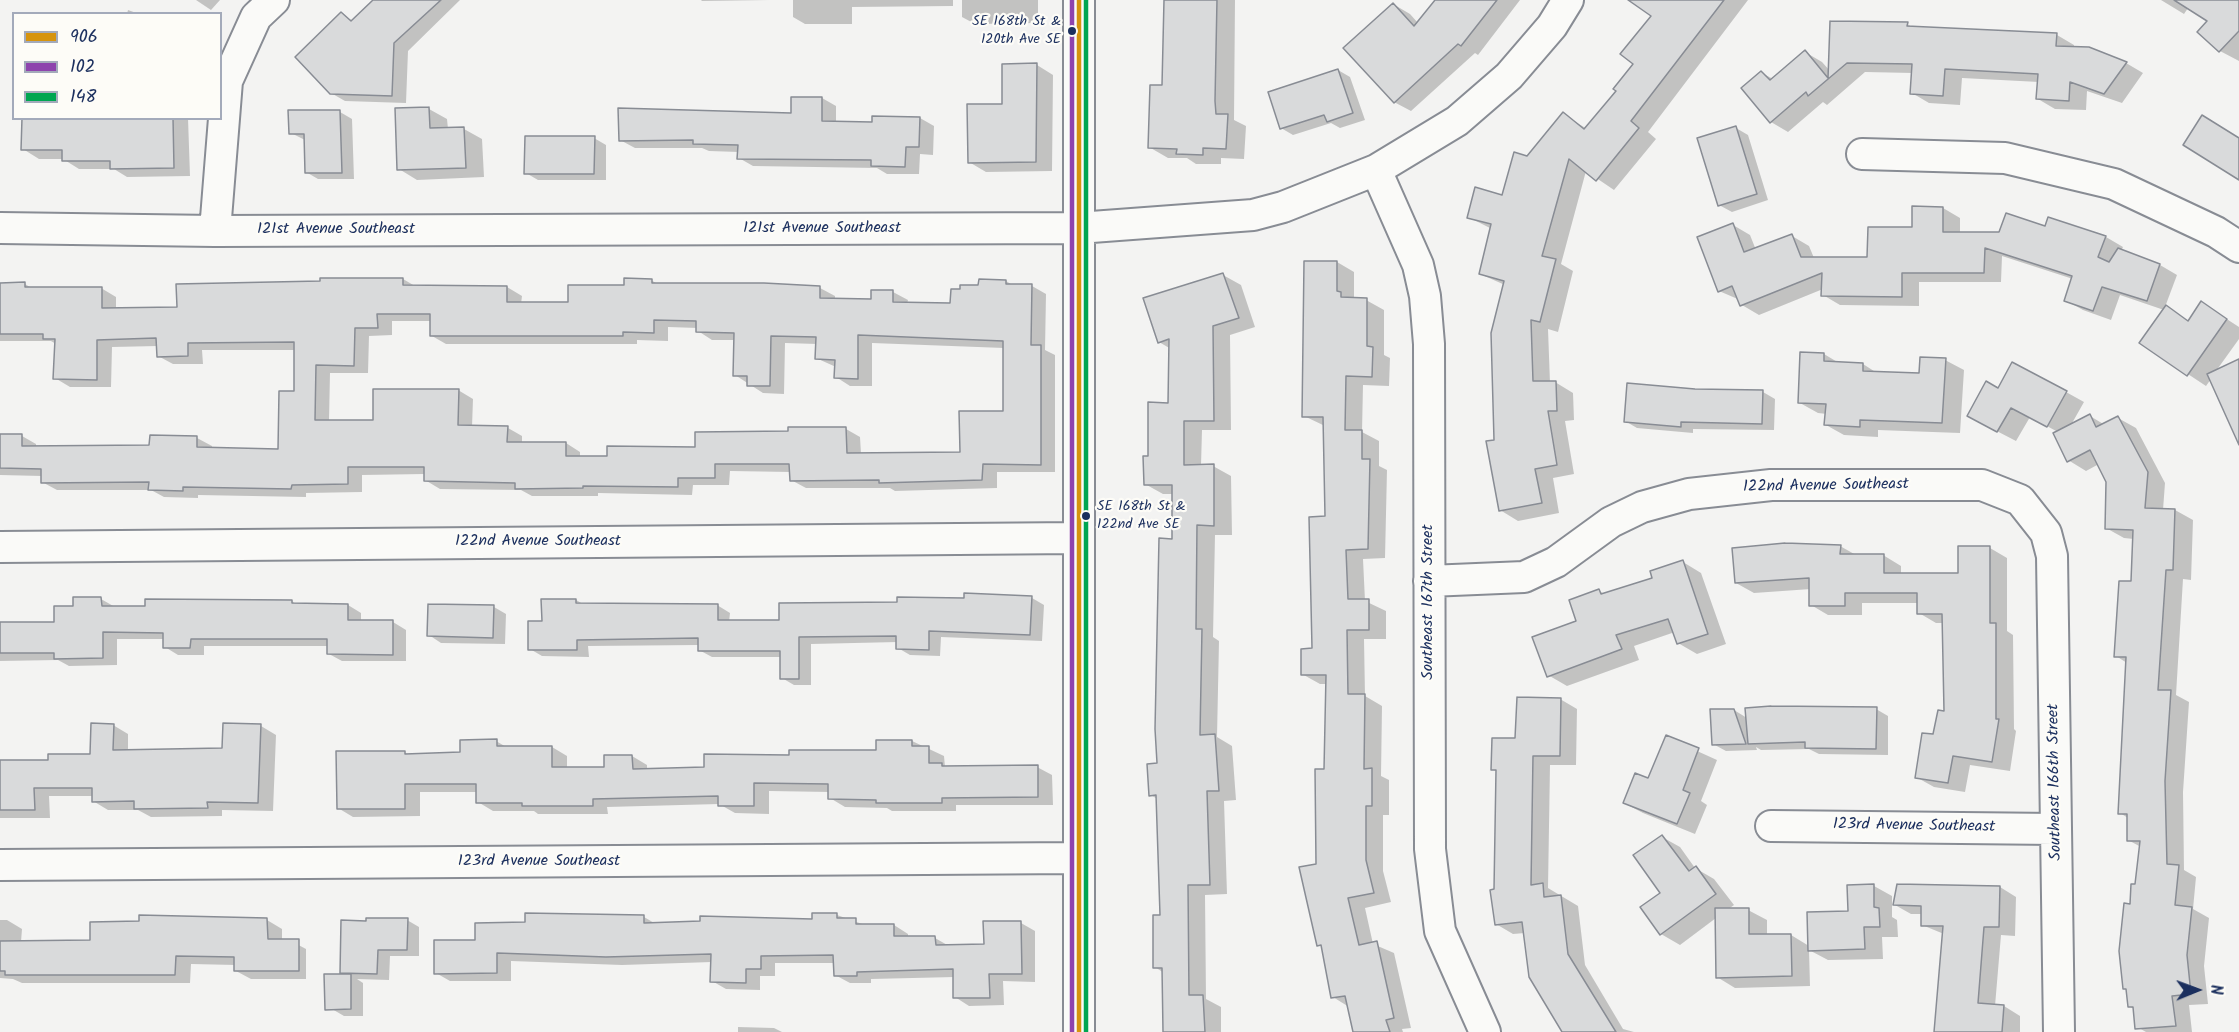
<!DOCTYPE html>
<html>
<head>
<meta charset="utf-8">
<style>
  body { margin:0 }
  #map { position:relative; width:2239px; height:1032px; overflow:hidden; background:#f3f3f2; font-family:Kalam,sans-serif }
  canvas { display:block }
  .legend { position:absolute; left:12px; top:12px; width:210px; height:108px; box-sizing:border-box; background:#fdfcf7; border:2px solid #a3aaba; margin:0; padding:8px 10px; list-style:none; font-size:18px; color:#1b2f5e }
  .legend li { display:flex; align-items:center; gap:12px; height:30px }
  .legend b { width:30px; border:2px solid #a3aaba }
  .north { position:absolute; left:2167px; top:960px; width:60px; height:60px; -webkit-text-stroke:4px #fdfcf7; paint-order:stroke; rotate:89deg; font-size:16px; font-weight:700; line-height:24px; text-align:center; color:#1b2f5e }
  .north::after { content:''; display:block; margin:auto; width:21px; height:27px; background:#1b2f5e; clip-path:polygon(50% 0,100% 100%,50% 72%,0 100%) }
</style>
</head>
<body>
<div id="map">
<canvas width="2239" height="1032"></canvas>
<ul class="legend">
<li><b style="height:8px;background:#d6940e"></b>906</li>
<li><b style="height:8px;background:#8e44ad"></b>102</li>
<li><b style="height:8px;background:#00a651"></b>148</li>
</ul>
<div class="north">N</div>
</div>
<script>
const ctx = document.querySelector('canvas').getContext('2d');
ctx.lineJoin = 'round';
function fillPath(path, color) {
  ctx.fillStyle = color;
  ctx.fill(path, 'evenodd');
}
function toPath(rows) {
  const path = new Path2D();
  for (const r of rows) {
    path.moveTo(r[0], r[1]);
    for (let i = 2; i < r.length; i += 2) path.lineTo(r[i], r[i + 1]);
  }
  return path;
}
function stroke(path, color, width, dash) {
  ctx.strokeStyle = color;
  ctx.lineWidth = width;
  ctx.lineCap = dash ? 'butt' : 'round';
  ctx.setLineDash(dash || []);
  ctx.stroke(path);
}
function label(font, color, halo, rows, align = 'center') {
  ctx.font = font + ' Kalam,sans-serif';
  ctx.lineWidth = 4.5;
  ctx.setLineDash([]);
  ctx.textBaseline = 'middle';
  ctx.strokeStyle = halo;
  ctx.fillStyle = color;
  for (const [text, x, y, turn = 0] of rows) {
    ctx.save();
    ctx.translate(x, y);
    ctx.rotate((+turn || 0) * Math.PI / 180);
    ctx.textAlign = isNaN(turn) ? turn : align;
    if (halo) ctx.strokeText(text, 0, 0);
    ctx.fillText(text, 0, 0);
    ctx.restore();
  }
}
const shadow = toPath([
  [196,0,220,0,211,10],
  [375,0,460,0,408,51,406,103,345,101,331,93,341,14,353,21],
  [701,0,770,0,702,1],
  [793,0,953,0,953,6,852,7,852,24,805,24,793,17],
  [962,0,1038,0,1038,23,975,24,962,17],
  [1165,0,1235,0,1234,120,1246,126,1244,159,1221,158,1221,164,1196,164,1187,158,1168,158,1149,147,1163,87],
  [1437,0,1520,0,1478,55,1475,53,1411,111,1394,102,1393,4,1410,14,1418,23],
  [1639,0,1748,0,1648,132,1656,139,1614,190,1586,171,1561,264,1573,271,1558,332,1548,329,1550,383,1555,382,1573,393,1574,420,1565,421,1574,474,1553,478,1559,513,1518,521,1500,510,1505,285,1480,274,1492,229,1468,217,1503,196,1527,158,1563,114,1587,129,1635,64,1653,16],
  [2161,0,2239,0,2239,61,2220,51,2199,32,2209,21,2188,8,2184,14],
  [128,10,139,14,127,14],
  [1907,24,1914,28,2057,35,2074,45,2074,48,2126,63,2143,73,2122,103,2087,91,2086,110,2055,109,2038,99,2039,82,1962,78,1960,105,1929,103,1912,93,1913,73,1865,72,1827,105,1823,102,1788,132,1771,122,1762,73,1773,79,1805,52,1822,62,1830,71],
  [1037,65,1053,75,1052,171,986,172,969,162,1004,105],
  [1338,70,1350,77,1365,120,1340,128,1331,123,1293,135,1281,128],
  [792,98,822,98,836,106,836,123,874,123,920,118,934,126,933,155,920,154,919,174,887,174,877,168,753,166,739,158,739,152,709,151,702,148,635,148,620,140,792,114],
  [429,109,447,119,448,129,464,129,482,139,484,177,417,180,399,169],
  [340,112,352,119,354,179,318,179,306,172,305,140,291,133],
  [120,118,188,118,190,176,127,177,114,169,79,169,63,159,39,159,23,149],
  [1736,128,1748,135,1768,200,1732,212,1719,205],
  [594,138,606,145,606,180,538,180,526,173],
  [1914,208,1943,208,1960,218,1960,234,2001,234,2046,228,2049,219,2106,237,2123,247,2121,251,2160,265,2177,275,2165,307,2189,321,2202,303,2239,327,2239,339,2216,371,2239,361,2239,438,2211,379,2206,386,2141,343,2164,310,2120,295,2111,320,2083,310,2065,300,2073,279,2002,256,2001,282,1919,282,1919,306,1840,305,1823,295,1823,289,1759,315,1742,305,1740,300,1719,291,1733,225,1750,235,1756,250,1792,236,1809,246,1814,258,1869,258,1913,229],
  [1337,262,1354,272,1354,299,1366,300,1384,310,1384,355,1390,358,1389,386,1363,385,1362,432,1379,441,1379,466,1387,470,1385,558,1363,559,1365,601,1386,611,1386,639,1364,639,1365,696,1382,706,1381,776,1389,780,1389,815,1383,815,1383,871,1391,902,1365,908,1373,944,1394,953,1411,1028,1402,1029,1403,1032,1354,1032,1349,1007,1333,997,1323,947,1318,945,1318,865,1326,770,1327,684,1320,684,1302,674,1314,650,1327,518,1325,426,1304,416],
  [1223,275,1241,285,1255,327,1230,335,1231,430,1202,430,1201,466,1213,466,1231,476,1232,535,1215,535,1213,637,1219,641,1217,737,1232,746,1236,800,1224,801,1227,894,1205,895,1206,999,1221,1007,1221,1032,1165,1032,1164,973,1155,967,1161,917,1158,799,1150,795,1159,764,1174,540,1173,494,1163,494,1145,484,1150,457,1170,404,1171,349,1159,342],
  [403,279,415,286,507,287,522,296,521,304,570,304,651,280,659,285,820,288,835,296,835,299,872,300,893,292,908,300,907,304,952,305,980,287,1006,281,1014,286,1032,286,1046,294,1045,350,1055,355,1055,472,997,472,997,488,895,491,890,488,806,488,791,480,791,472,730,471,729,485,693,485,692,495,598,493,598,496,532,496,521,490,440,489,425,480,425,474,362,475,362,492,306,493,306,497,198,495,198,498,164,497,151,490,57,490,42,482,42,476,0,475,0,436,22,436,36,444,36,447,151,447,151,437,197,438,212,446,212,449,280,450,295,393,296,350,202,350,203,364,173,364,158,356,158,346,112,347,111,387,70,387,55,378,56,344,51,341,0,341,0,284,25,284,33,289,101,288,116,297,116,309,178,308],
  [392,321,432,321,432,336,446,344,637,344,637,340,668,341,668,327,698,328,698,331,712,340,736,340,735,375,763,393,784,394,785,343,817,344,816,358,836,367,836,377,850,386,872,386,872,343,1004,348,1004,413,962,454,861,454,860,437,846,429,790,433,697,449,609,457,580,457,580,452,566,443,522,443,522,436,508,428,472,427,473,399,458,390,374,421,329,421,330,373,368,373,369,336,392,335],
  [1824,354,1839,363,1863,364,1877,373,1921,374,1945,360,1964,370,1960,433,1878,430,1878,437,1844,435,1826,425,1827,414,1818,413,1800,403],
  [1999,390,2066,392,2084,402,2071,425,2090,416,2105,425,2118,418,2136,428,2165,483,2163,510,2175,510,2193,520,2191,580,2183,579,2176,695,2189,702,2183,792,2184,870,2196,877,2193,909,2209,918,2204,966,2208,1004,2189,1005,2192,1032,2146,1032,2139,1028,2146,1016,2129,1006,2127,990,2124,988,2131,905,2137,886,2141,847,2128,840,2128,818,2120,813,2127,663,2116,656,2132,583,2134,539,2124,538,2106,528,2108,481,2099,464,2086,471,2068,460,2058,432,2030,417,2016,441,1987,426],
  [1695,391,1763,392,1775,399,1774,430,1693,429,1693,433,1637,428,1625,421],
  [1840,546,1856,555,1883,555,1901,566,1901,575,1959,574,1990,548,2007,558,2007,631,2013,635,2014,729,2016,731,2010,771,1970,765,1965,792,1934,787,1916,777,1945,712,1944,623,1936,623,1919,613,1919,603,1862,603,1862,615,1828,615,1811,605,1811,589,1754,593,1736,583],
  [1683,562,1701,573,1726,644,1697,654,1678,643,1675,632,1634,646,1639,660,1567,686,1548,675,1599,591,1605,594,1654,579],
  [966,595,1032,598,1044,605,1042,641,941,637,940,656,910,655,898,648,898,642,811,644,811,685,794,685,782,678,781,657,712,657,699,650,699,645,588,646,589,657,542,656,530,649,543,623,576,600,583,604,717,605,730,613,729,622,781,621,898,603,966,599],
  [101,599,115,607,292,601,297,605,348,605,361,613,361,622,393,622,406,630,406,661,342,661,329,654,329,646,204,646,204,655,178,655,165,647,165,639,117,639,117,665,69,666,58,660,0,661,0,624,56,623,75,608],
  [494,607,506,614,505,644,441,643,429,635],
  [1560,699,1577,709,1576,765,1550,765,1548,888,1578,906,1585,965,1623,1029,1634,1032,1564,1032,1525,933,1513,934,1496,924,1497,772,1493,769,1517,740],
  [1876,709,1888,716,1888,755,1819,754,1809,749,1761,750,1756,747,1757,750,1726,751,1713,744,1734,710,1747,718],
  [113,725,128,734,128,752,224,750,261,726,276,735,273,811,222,810,222,816,151,817,138,810,108,810,93,801,93,796,49,796,50,818,0,818,0,761,50,761,92,755],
  [1666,737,1717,760,1701,801,1707,805,1695,834,1643,813,1624,803,1649,780],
  [496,741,508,748,552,747,567,756,567,769,606,768,632,756,647,765,647,770,705,769,790,757,877,752,912,741,944,756,945,767,1037,767,1052,775,1053,805,956,805,956,811,892,811,887,808,845,807,830,798,830,792,769,791,769,814,735,813,719,804,607,807,608,814,538,814,534,811,493,811,478,802,477,792,420,792,420,816,353,817,338,808,404,752,410,756,462,754],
  [1662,837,1680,847,1695,868,1714,879,1734,905,1727,910,1748,910,1767,920,1767,935,1791,935,1809,946,1849,913,1874,886,1892,896,1892,917,1897,920,1898,937,1882,937,1883,959,1828,960,1809,950,1810,986,1735,988,1717,977,1716,918,1680,945,1661,934,1642,908,1662,893],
  [2000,887,2016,897,2015,936,2001,935,1995,1006,2004,1006,2020,1016,2020,1032,1937,1032,1944,934,1922,925,1923,914,1911,914,1895,905],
  [837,915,865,925,894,925,908,934,908,938,935,938,949,946,985,945,1021,923,1035,931,1035,982,1003,981,1004,1005,969,1006,955,997,955,977,871,979,871,983,850,983,835,975,835,963,775,963,775,976,760,976,760,990,726,989,712,981,712,962,622,965,511,961,511,981,450,981,436,973,477,941,644,917,656,924,814,920],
  [0,920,7,920,22,929,21,942,92,942,267,920,282,929,282,941,291,941,306,949,306,979,251,979,236,971,236,965,191,964,190,983,22,983,13,979,0,978],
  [407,920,419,927,419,956,390,956,389,980,357,979,363,983,363,1016,344,1016,332,1009,348,976,342,972],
  [738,1027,774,1028,782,1032,738,1032]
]);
const building = toPath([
  [373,0,441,0,394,43,392,96,330,94,295,57,341,12,351,21,373,0],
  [1164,0,1217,0,1215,101,1216,114,1228,114,1226,149,1203,148,1203,155,1176,154,1177,149,1148,148,1150,85,1162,85,1164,0],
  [1435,0,1497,0,1461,46,1458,44,1394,103,1343,48,1393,3,1414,26,1435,0],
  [1628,0,1724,0,1631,121,1639,128,1596,181,1569,159,1542,256,1556,259,1540,322,1531,320,1533,381,1556,381,1557,411,1548,411,1557,465,1535,469,1542,503,1499,511,1486,441,1494,440,1491,333,1504,281,1479,274,1491,224,1467,218,1475,187,1502,195,1514,152,1527,156,1563,112,1584,129,1616,91,1613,89,1633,64,1620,54,1651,16,1628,0],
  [2174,0,2239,0,2239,31,2219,52,2197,32,2207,21,2174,0],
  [1830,21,1908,22,1907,26,2057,33,2056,46,2089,47,2127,62,2104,94,2070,82,2069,101,2036,99,2038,74,1945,69,1943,96,1910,94,1912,64,1847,63,1808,96,1806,92,1770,123,1741,88,1761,71,1770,80,1805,50,1828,78,1830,21],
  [1037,63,1036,162,968,163,967,104,1002,104,1002,64,1037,63],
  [1338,69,1353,113,1327,122,1324,115,1280,129,1268,92,1338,69],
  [791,97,822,97,822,121,872,122,872,116,920,117,919,147,906,147,905,167,871,166,871,160,737,159,738,145,693,144,693,140,619,141,618,108,791,113,791,97],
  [429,107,430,128,464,127,466,168,397,170,395,108,429,107],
  [288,110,340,110,342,173,305,173,304,134,289,134,288,110],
  [2202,115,2239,138,2239,180,2183,145,2202,115],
  [22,118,173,118,174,168,110,169,110,161,62,161,62,150,21,150,22,118],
  [1736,126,1757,194,1718,206,1697,138,1736,126],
  [525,136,595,136,594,174,524,174,525,136],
  [1912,206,1943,207,1943,232,1999,232,2006,213,2045,226,2048,217,2106,236,2098,257,2109,262,2118,248,2160,264,2147,301,2102,287,2093,311,2064,301,2072,276,1985,248,1984,273,1902,273,1902,297,1821,296,1822,273,1740,306,1732,286,1718,292,1697,237,1733,223,1744,252,1792,234,1801,257,1867,257,1868,227,1912,227,1912,206],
  [1304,261,1337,261,1337,291,1341,292,1341,297,1367,298,1367,346,1373,347,1372,377,1346,376,1345,430,1362,430,1362,459,1370,459,1368,549,1346,550,1348,599,1369,599,1369,630,1347,630,1348,694,1365,694,1364,769,1372,768,1372,806,1366,806,1366,860,1374,893,1348,898,1359,945,1377,941,1394,1018,1386,1020,1390,1032,1353,1032,1345,996,1331,998,1321,945,1317,946,1299,867,1316,864,1315,769,1324,769,1326,675,1301,675,1301,649,1312,648,1309,517,1325,516,1323,417,1302,417,1304,261],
  [1223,273,1239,318,1213,326,1214,421,1184,421,1184,465,1214,464,1214,526,1197,525,1196,629,1202,629,1200,735,1215,734,1219,791,1207,791,1210,885,1188,885,1189,995,1203,995,1205,1032,1163,1032,1162,968,1153,968,1153,915,1160,915,1156,795,1149,796,1147,764,1157,763,1155,729,1159,538,1172,539,1172,485,1144,485,1143,456,1148,456,1148,402,1168,403,1169,339,1158,343,1143,298,1223,273],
  [320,278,403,278,403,285,507,286,507,302,568,302,568,285,624,285,624,278,652,279,652,283,764,283,820,286,820,298,871,299,871,290,893,290,893,302,950,303,951,289,960,289,960,285,978,285,979,279,1006,280,1006,284,1032,284,1031,345,1041,345,1041,465,983,464,982,480,879,483,879,480,790,481,789,464,715,464,715,478,678,478,678,487,583,486,583,488,515,489,515,483,424,481,424,467,348,467,348,484,292,485,291,489,183,487,183,491,148,490,149,482,41,483,41,469,0,468,0,434,22,434,22,446,149,445,150,435,197,436,197,447,278,449,279,391,294,391,294,342,188,343,188,356,157,357,156,338,97,340,97,380,53,379,55,339,43,339,43,334,0,334,0,283,25,282,25,287,102,287,102,308,177,307,176,284,320,281,320,278],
  [377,314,430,314,430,336,623,336,623,332,654,333,654,320,696,321,696,332,734,333,733,376,747,376,747,386,770,386,771,336,816,337,815,359,835,360,834,378,858,379,858,335,1003,341,1003,411,959,411,960,452,847,453,846,427,788,427,788,431,695,432,695,447,607,446,607,456,566,456,566,442,507,442,508,426,458,425,459,389,373,389,373,420,315,420,316,365,354,366,355,328,378,328,377,314],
  [2201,301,2227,319,2187,376,2139,343,2166,305,2188,321,2201,301],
  [1800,352,1824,353,1824,361,1863,363,1863,371,1919,373,1920,357,1946,358,1942,423,1860,420,1860,427,1824,425,1826,404,1798,403,1800,352],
  [2239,359,2239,445,2207,374,2239,359],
  [2012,362,2067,391,2047,427,2011,408,1997,432,1967,416,1986,381,1998,388,2012,362],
  [1627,383,1695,389,1763,390,1762,424,1681,422,1681,427,1624,422,1627,383],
  [2090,414,2096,427,2118,416,2148,472,2145,508,2175,509,2173,570,2166,570,2158,690,2171,690,2165,781,2167,864,2179,865,2175,905,2192,907,2187,955,2191,994,2172,996,2176,1026,2135,1029,2133,1007,2128,1007,2126,989,2123,989,2119,951,2124,903,2130,904,2131,884,2135,884,2140,841,2127,841,2127,814,2118,814,2126,657,2114,657,2119,581,2131,581,2133,530,2105,529,2106,482,2090,450,2067,462,2053,433,2090,414],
  [1785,543,1841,545,1840,554,1884,554,1884,573,1958,573,1958,546,1990,546,1990,623,1996,623,1996,719,1999,719,1992,762,1953,756,1948,783,1915,778,1922,733,1933,734,1938,710,1944,711,1942,614,1917,614,1917,593,1845,593,1845,606,1809,606,1809,578,1735,583,1732,548,1785,543],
  [1683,560,1708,634,1677,644,1668,619,1616,635,1622,649,1547,677,1532,637,1576,621,1569,600,1599,589,1601,594,1652,578,1650,571,1683,560],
  [964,593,1032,596,1030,635,929,631,929,650,896,649,896,636,799,637,799,679,780,679,780,651,698,651,698,638,577,640,577,650,528,650,528,621,542,621,541,599,576,599,576,603,718,604,718,620,779,620,779,603,897,602,897,597,964,598,964,593],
  [73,597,101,597,102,606,145,606,145,599,292,600,292,603,348,604,348,620,393,620,393,655,327,654,327,639,191,639,190,648,163,648,163,633,103,632,103,658,54,659,54,653,0,653,0,622,54,622,54,606,73,606,73,597],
  [428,604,494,605,493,638,427,636,428,604],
  [1517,697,1561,698,1560,756,1533,756,1531,885,1543,883,1544,897,1561,895,1568,954,1616,1032,1562,1032,1529,977,1522,922,1495,925,1490,890,1494,889,1496,770,1491,770,1492,738,1515,738,1517,697],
  [1771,706,1877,707,1876,749,1805,748,1805,742,1748,744,1745,708,1771,706],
  [1710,709,1734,709,1746,744,1712,745,1710,709],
  [91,723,114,724,113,750,222,748,223,723,261,724,258,803,207,802,208,808,134,809,134,801,92,802,92,788,34,788,35,810,0,810,0,760,48,760,48,754,90,754,91,723],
  [1666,735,1699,748,1683,790,1690,793,1677,824,1623,803,1635,773,1648,778,1666,735],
  [497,739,497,746,552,746,552,767,604,767,604,755,632,755,633,769,704,767,704,754,789,755,789,750,876,750,876,740,912,740,912,746,929,746,929,763,942,763,942,766,1038,765,1038,797,942,798,942,803,876,803,876,800,828,799,828,784,754,783,754,806,718,806,718,796,593,799,593,806,522,806,522,803,476,803,476,784,405,784,405,809,337,809,336,751,405,751,405,754,460,752,460,740,497,739],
  [1662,835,1689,871,1696,866,1716,894,1660,935,1640,907,1660,893,1633,855,1662,835],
  [1874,884,1874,907,1879,908,1880,927,1864,927,1865,949,1808,951,1807,912,1848,911,1847,885,1874,884],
  [1897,884,2000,886,1999,927,1984,927,1978,1003,2004,1005,2002,1032,1934,1032,1943,926,1921,926,1921,906,1893,905,1897,884],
  [1715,908,1749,908,1749,934,1791,934,1792,976,1716,978,1715,908],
  [525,913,644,915,644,923,700,921,700,916,812,919,812,913,837,913,837,918,856,918,856,924,894,924,894,936,935,936,936,945,984,944,983,921,1021,921,1022,974,989,974,990,998,953,998,953,969,857,972,857,976,834,976,833,955,761,956,761,969,746,969,746,983,710,982,711,954,606,957,497,953,497,973,434,974,434,940,475,940,475,923,525,922,525,913],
  [139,915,267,918,268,939,299,939,299,971,234,971,234,957,176,956,175,975,5,975,5,971,0,971,0,941,90,940,90,922,139,921,139,915],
  [366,918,408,918,407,950,378,950,377,974,340,973,341,920,366,921,366,918],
  [324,974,351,974,351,1009,325,1010,324,974]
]);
const minor = toPath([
  [1079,0,1079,1032],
  [1862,154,2005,158,2114,184,2216,232,2239,247],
  [1376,170,1418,265,1425,296,1429,344,1430,849,1440,931,1485,1032],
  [0,228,215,231,1078,228,1253,215,1283,207,1376,170,1457,121,1509,76,1552,26,1568,0],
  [215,231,227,81,256,17,274,0],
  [0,547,1077,538],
  [1429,581,1524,577,1556,562,1611,522,1642,507,1689,494,1771,485,1982,485,2020,500,2046,533,2052,556,2059,1032],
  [1771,826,2056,829],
  [0,865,1078,858]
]);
const bus1 = toPath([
  [1079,0,1079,1032]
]);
const bus2 = toPath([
  [1072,0,1072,1032]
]);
const bus3 = toPath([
  [1086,0,1086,1032]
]);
const markers = [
  [1072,31,5,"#1b2f5e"],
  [1086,516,5,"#1b2f5e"]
];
const busNames = [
  ["SE 168th St &",1061,23],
  ["120th Ave SE",1061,41],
  ["SE 168th St &",1097,508,"left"],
  ["122nd Ave SE",1097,526,"left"]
];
const streetNames = [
  ["121st Avenue Southeast",822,229],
  ["121st Avenue Southeast",336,230],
  ["122nd Avenue Southeast",1826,487,-1],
  ["122nd Avenue Southeast",538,542],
  ["Southeast 167th Street",1429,602,-90],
  ["Southeast 166th Street",2056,782,-91],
  ["123rd Avenue Southeast",1914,827,1],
  ["123rd Avenue Southeast",539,862]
];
fillPath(shadow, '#0003');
fillPath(building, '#d9dadb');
stroke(building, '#888c94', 1.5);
stroke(minor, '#888c94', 34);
stroke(minor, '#fafaf8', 30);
stroke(bus1, '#d6940e', 4.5);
stroke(bus2, '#8e44ad', 4.5);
stroke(bus3, '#00a651', 4.5);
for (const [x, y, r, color] of markers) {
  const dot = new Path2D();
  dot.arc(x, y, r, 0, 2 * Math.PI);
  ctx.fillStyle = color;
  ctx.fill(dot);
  stroke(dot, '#fdfcf7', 2);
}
label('14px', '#1b2f5e', '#fdfcf7', busNames, 'right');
label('16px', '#1b2f5e', '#fdfcf7', streetNames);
</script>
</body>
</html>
